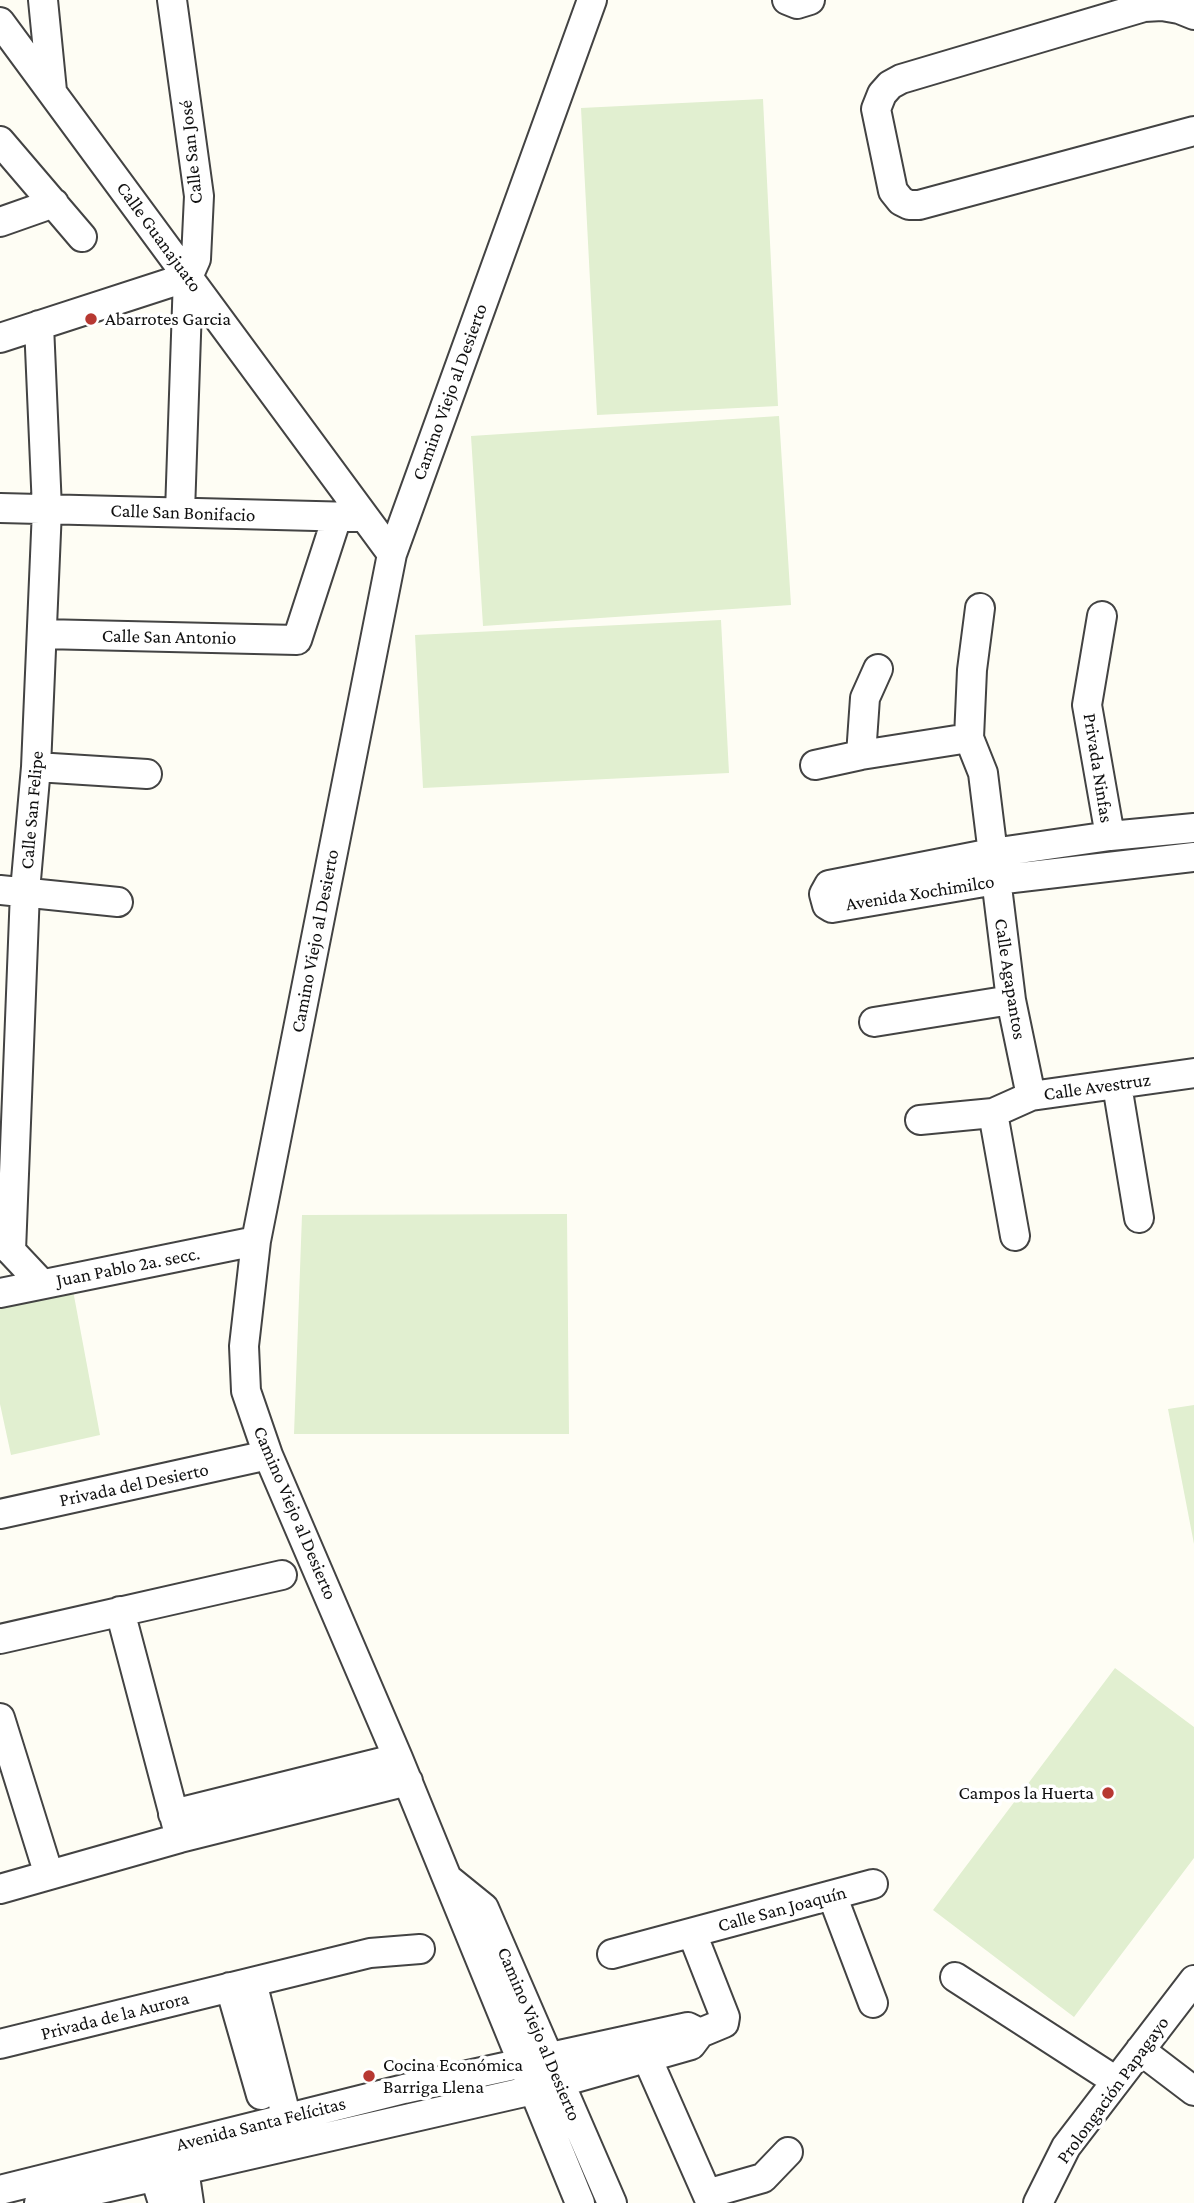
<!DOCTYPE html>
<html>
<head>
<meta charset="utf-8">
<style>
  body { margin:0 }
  canvas { display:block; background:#fefdf4 }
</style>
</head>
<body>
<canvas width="1194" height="2203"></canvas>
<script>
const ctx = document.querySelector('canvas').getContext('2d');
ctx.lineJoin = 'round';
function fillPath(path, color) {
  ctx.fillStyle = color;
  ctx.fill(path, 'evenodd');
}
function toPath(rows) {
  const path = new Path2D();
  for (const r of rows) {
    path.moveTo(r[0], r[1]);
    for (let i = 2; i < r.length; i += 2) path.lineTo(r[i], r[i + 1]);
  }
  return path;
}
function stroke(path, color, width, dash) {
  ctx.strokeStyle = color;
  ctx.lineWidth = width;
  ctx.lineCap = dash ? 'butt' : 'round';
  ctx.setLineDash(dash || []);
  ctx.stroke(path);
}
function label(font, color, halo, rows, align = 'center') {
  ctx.font = font + ' "Crimson Pro",serif';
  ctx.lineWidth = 7;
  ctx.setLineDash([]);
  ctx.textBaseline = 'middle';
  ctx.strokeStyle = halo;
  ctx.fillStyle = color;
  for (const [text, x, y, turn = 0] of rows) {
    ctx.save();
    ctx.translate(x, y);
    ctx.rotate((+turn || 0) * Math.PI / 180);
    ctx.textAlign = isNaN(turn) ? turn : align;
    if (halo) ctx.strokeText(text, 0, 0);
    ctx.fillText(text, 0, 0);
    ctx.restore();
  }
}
const pitch = toPath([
  [763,99,778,406,597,415,581,108],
  [779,416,791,605,483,626,471,436],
  [721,620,729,773,423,788,415,635],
  [567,1214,569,1434,294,1434,302,1215],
  [72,1285,100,1435,11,1455,0,1404,0,1303],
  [1194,1405,1194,1544,1168,1409],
  [1115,1668,1194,1727,1194,1858,1074,2017,933,1910]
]);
const minor = toPath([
  [43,0,52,91],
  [172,0,199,196,196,259,188,277,180,512],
  [787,0,797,4,810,0],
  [1194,15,1179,9,1162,6,1144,7,901,79,890,85,882,94,876,109,893,191,901,201,909,205,919,205,1194,131],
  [0,22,392,554],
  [0,141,82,237],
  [0,222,54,203],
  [39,325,47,509,36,767,25,891,11,1251,42,1284],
  [0,338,188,277],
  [0,508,355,517],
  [980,608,972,670,969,738,983,773,1011,1000,1031,1096],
  [1102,616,1087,705,1110,836],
  [42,634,297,640,337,517],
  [861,755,865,698,878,669],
  [815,765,861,755,969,738],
  [36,767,147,774],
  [1194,828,1110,836,992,853,829,885,824,894,827,905,832,908,996,880,1194,857],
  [0,890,118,902],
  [874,1022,1011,1000],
  [1117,1085,1139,1218],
  [993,1113,1015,1236],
  [920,1120,993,1113,1031,1096,1194,1073],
  [0,1293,256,1241],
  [0,1514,268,1455],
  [120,1611,180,1838],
  [0,1639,282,1575],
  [0,1718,49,1875],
  [173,1814,398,1758],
  [447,1878,398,1758,268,1455,246,1391,244,1346,256,1241,392,554,592,0],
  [0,1889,180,1838,408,1781],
  [832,1895,873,2003],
  [692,1933,725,2017,724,2023,700,2033],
  [612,1954,873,1884],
  [955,1977,1116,2081],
  [252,1982,291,2135],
  [230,1987,261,2095],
  [640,2042,711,2203],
  [0,2044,370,1953,420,1949],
  [1140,2050,1194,2091],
  [149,2158,163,2203],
  [184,2169,189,2203],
  [0,2190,404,2089,688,2027,700,2033,691,2045,533,2090,39,2203],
  [707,2194,763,2178,788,2152],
  [580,2203,447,1878,484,1908,612,2203],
  [1038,2203,1066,2147,1194,1980]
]);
const markers = [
  [91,319,7,"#b73831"],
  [1108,1793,7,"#b73831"],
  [369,2076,7,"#b73831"]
];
const streetNames = [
  ["Calle San José",191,152,-96],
  ["Calle Guanajuato",159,237,54],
  ["Camino Viejo al Desierto",450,392,-70],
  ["Calle San Bonifacio",183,513,2],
  ["Calle San Antonio",169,637,1],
  ["Privada Ninfas",1098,768,81],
  ["Calle San Felipe",32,810,-85],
  ["Avenida Xochimilco",920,893,-9],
  ["Camino Viejo al Desierto",315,941,-79],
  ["Calle Agapantos",1010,979,81],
  ["Calle Avestruz",1097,1087,-8],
  ["Juan Pablo 2a. secc.",128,1267,-11],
  ["Privada del Desierto",134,1485,-12],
  ["Camino Viejo al Desierto",295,1513,67],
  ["Calle San Joaquín",782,1909,-15],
  ["Privada de la Aurora",115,2016,-14],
  ["Camino Viejo al Desierto",539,2034,67],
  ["Prolongación Papagayo",1113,2090,-54],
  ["Avenida Santa Felícitas",261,2124,-14]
];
const poiNames = [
  ["Abarrotes Garcia",105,319],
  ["Campos la Huerta",1094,1793,"right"],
  ["Cocina Económica",383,2065],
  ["Barriga Llena",383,2087]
];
fillPath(pitch, '#e1efd0');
stroke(minor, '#434343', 32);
stroke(minor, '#fff', 28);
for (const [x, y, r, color] of markers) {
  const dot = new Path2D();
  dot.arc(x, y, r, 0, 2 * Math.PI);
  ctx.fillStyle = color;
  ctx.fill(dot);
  stroke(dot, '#fff', 2.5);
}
label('19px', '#101010', '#fff', streetNames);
label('19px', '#101010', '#fff', poiNames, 'left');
</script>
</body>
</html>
